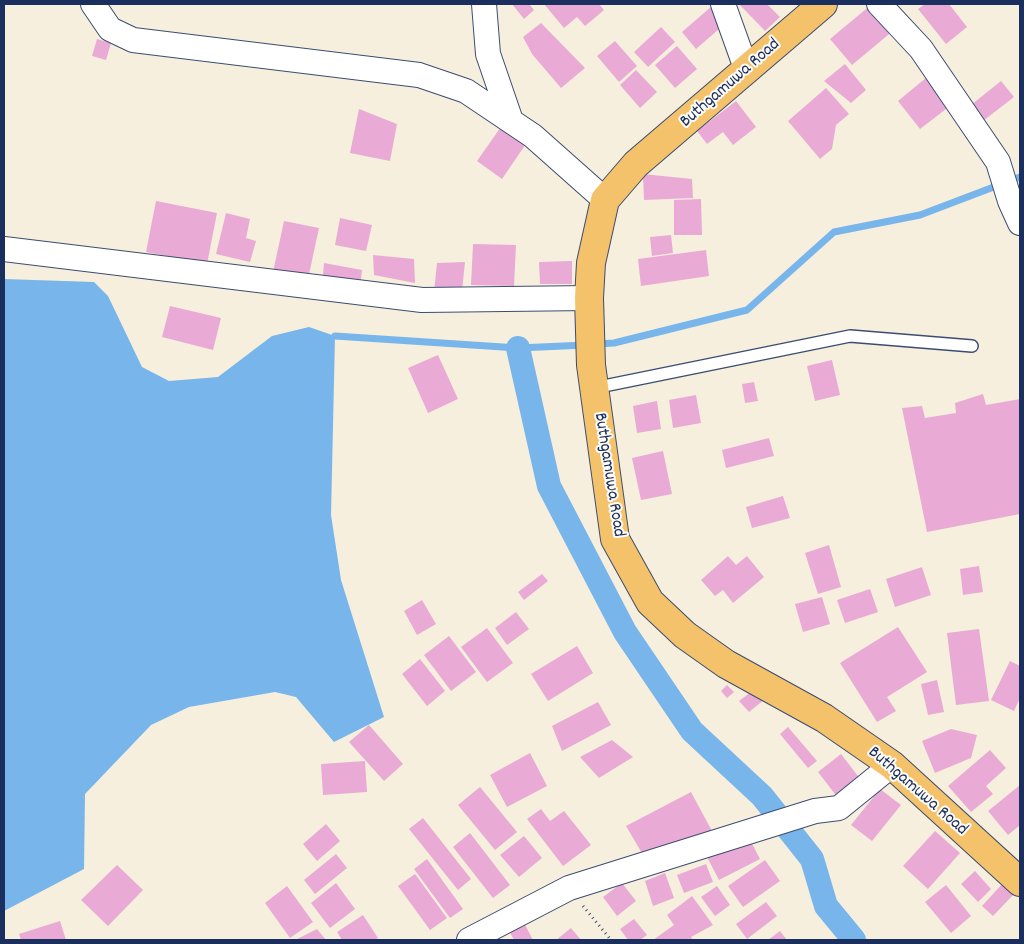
<!DOCTYPE html>
<html>
<head>
<meta charset="utf-8">
<style>
  body { margin:0 }
  #map { position:relative; width:1024px; height:944px; overflow:hidden; background:#f6efdd; font-family:Dekko,sans-serif }
  canvas { display:block }
  .frame { position:absolute; inset:0; border:5px solid #1b2f5e; pointer-events:none }
</style>
</head>
<body>
<div id="map">
<canvas width="1024" height="944"></canvas>
<div class="frame"></div>
</div>
<script>
const ctx = document.querySelector('canvas').getContext('2d');
ctx.lineJoin = 'round';
function fillPath(path, color) {
  ctx.fillStyle = color;
  ctx.fill(path, 'evenodd');
}
function toPath(rows) {
  const path = new Path2D();
  for (const r of rows) {
    path.moveTo(r[0], r[1]);
    for (let i = 2; i < r.length; i += 2) path.lineTo(r[i], r[i + 1]);
  }
  return path;
}
function stroke(path, color, width, dash) {
  ctx.strokeStyle = color;
  ctx.lineWidth = width;
  ctx.lineCap = dash ? 'butt' : 'round';
  ctx.setLineDash(dash || []);
  ctx.stroke(path);
}
function label(font, color, halo, rows, align = 'center') {
  ctx.font = font + ' Dekko,sans-serif';
  ctx.lineWidth = 4;
  ctx.setLineDash([]);
  ctx.textBaseline = 'middle';
  ctx.strokeStyle = halo;
  ctx.fillStyle = color;
  for (const [text, x, y, turn = 0] of rows) {
    ctx.save();
    ctx.translate(x, y);
    ctx.rotate((+turn || 0) * Math.PI / 180);
    ctx.textAlign = isNaN(turn) ? turn : align;
    if (halo) ctx.strokeText(text, 0, 0);
    ctx.fillText(text, 0, 0);
    ctx.restore();
  }
}
const water = toPath([
  [4,279,94,282,108,296,142,367,169,381,218,377,272,336,309,327,335,336,331,515,341,580,384,717,334,742,296,697,275,692,189,707,151,725,85,794,84,869,4,911]
]);
const stream = toPath([
  [335,336,518,348,586,345],
  [597,344,614,343,747,310,834,232,920,215,1020,177]
]);
const canal = toPath([
  [518,348,549,486,625,632,692,731,762,796,812,859,826,906,854,940]
]);
const building = toPath([
  [512,4,529,4,534,10,524,19],
  [544,4,599,4,604,10,585,26,577,17,564,28],
  [739,4,767,4,780,17,765,31],
  [872,4,894,30,852,65,830,39],
  [925,4,949,4,967,27,946,44,918,9],
  [712,6,726,23,696,49,682,32],
  [541,23,585,68,561,88,532,54,523,37],
  [661,27,675,42,648,67,634,52],
  [97,39,111,43,106,60,92,56],
  [615,41,637,66,619,82,597,56],
  [677,46,697,69,675,88,655,65],
  [845,64,866,90,851,103,824,81],
  [636,70,657,92,640,108,620,85],
  [927,77,950,106,920,129,898,101],
  [1001,81,1014,97,983,121,971,105],
  [826,88,849,114,836,125,832,149,820,159,788,121],
  [736,101,756,127,733,145,723,132,707,144,697,131],
  [359,109,397,124,390,161,350,153],
  [503,124,528,141,502,179,477,161],
  [643,174,692,179,693,198,644,200],
  [701,199,702,235,674,235,674,200],
  [156,201,217,213,207,264,146,252],
  [226,213,250,219,246,238,256,241,250,262,216,254],
  [340,218,372,225,366,251,335,245],
  [284,221,319,228,308,279,273,272],
  [671,235,673,253,652,256,650,237],
  [473,244,516,245,514,286,471,285],
  [706,250,709,276,641,286,638,259],
  [373,255,414,259,415,283,374,275],
  [572,261,572,284,540,284,539,262],
  [465,262,462,291,434,292,437,263],
  [324,263,362,270,360,286,322,288],
  [170,306,221,318,213,350,162,337],
  [438,355,458,399,428,413,408,368],
  [832,360,840,395,815,401,807,366],
  [754,382,758,401,745,403,742,384],
  [983,394,986,405,1020,399,1020,514,927,532,902,408,922,406,925,418,956,413,955,403],
  [696,395,701,423,673,428,669,400],
  [657,401,661,429,637,433,633,406],
  [769,438,774,456,726,468,722,450],
  [663,451,672,494,641,500,632,458],
  [783,496,790,518,752,528,746,507],
  [829,545,841,587,818,594,805,553],
  [728,556,736,565,747,556,764,577,733,603,723,590,715,596,701,580],
  [979,566,983,592,963,595,960,569],
  [922,567,931,595,895,607,886,579],
  [542,574,548,581,524,600,518,592],
  [870,589,878,612,845,623,837,600],
  [822,597,830,624,803,632,795,604],
  [422,600,436,624,417,635,404,611],
  [516,612,529,629,507,645,495,628],
  [898,627,927,672,887,697,896,711,877,722,840,663],
  [487,628,513,663,487,682,461,647],
  [979,629,989,701,956,705,947,633],
  [449,636,476,672,451,691,424,655],
  [577,646,593,673,548,701,531,674],
  [420,659,445,691,427,706,402,674],
  [1010,661,1020,666,1020,698,1014,711,991,700],
  [937,680,944,712,928,715,921,684],
  [727,685,734,692,727,698,721,691],
  [756,688,765,699,749,712,739,701],
  [598,702,611,725,562,751,552,726],
  [369,725,403,764,384,781,349,742],
  [788,727,817,761,808,768,780,734],
  [951,729,977,735,971,758,935,773,922,741],
  [612,740,633,757,599,778,580,757],
  [990,750,1006,768,986,786,993,794,971,812,948,786],
  [530,753,547,786,507,807,490,775],
  [841,754,861,780,838,798,818,772],
  [365,761,367,792,323,795,321,764],
  [1020,785,1020,825,1008,835,988,811],
  [480,787,517,832,495,850,458,805],
  [880,789,901,805,872,841,851,825],
  [691,792,712,831,643,855,626,826],
  [541,809,550,821,564,811,591,845,563,866,527,819],
  [423,818,471,879,458,890,409,829],
  [326,824,340,841,317,861,303,844],
  [935,831,960,853,928,889,903,866],
  [470,833,510,885,493,898,453,847],
  [524,836,542,858,519,877,500,855],
  [748,836,760,859,719,880,707,857],
  [336,854,347,868,315,894,304,880],
  [427,859,463,909,450,918,414,869],
  [765,860,780,881,743,907,728,886],
  [706,864,713,882,684,893,677,875],
  [117,865,143,890,108,926,81,900],
  [975,871,991,889,978,902,961,884],
  [665,873,674,898,653,906,645,881],
  [415,874,447,918,430,930,398,886],
  [336,883,355,909,330,928,311,903],
  [622,883,636,901,617,916,603,897],
  [1003,883,1014,894,993,916,982,906],
  [946,885,971,916,951,933,925,902],
  [287,886,313,922,290,938,265,903],
  [717,886,730,905,715,916,701,897],
  [692,896,713,925,691,937,693,940,687,940,690,938,685,940,653,940,674,925,667,915],
  [766,902,777,916,747,939,736,924],
  [363,915,378,938,374,940,342,940,337,932],
  [521,917,533,940,514,940,506,925],
  [634,919,647,935,640,940,628,940,620,929],
  [60,921,66,940,21,940,19,934],
  [571,928,581,940,556,940],
  [317,929,326,940,295,940],
  [780,931,787,940,768,940]
]);
const path = toPath([
  [583,906,611,940]
]);
const lane = toPath([
  [594,388,850,336,972,346]
]);
const street = toPath([
  [93,4,110,29,133,40,419,75,466,91,533,136,605,200],
  [484,4,488,54,511,121],
  [723,4,747,71],
  [879,4,921,49,998,162,1010,201,1020,223],
  [4,249,422,300,589,298],
  [469,940,569,888,815,811,839,808,892,765]
]);
const primary = toPath([
  [823,4,636,164,605,200,591,263,589,298,591,365,615,539,650,602,685,635,726,664,824,718,892,765,1020,882]
]);
const streetNames = [
  ["Buthgamuwa Road",731,84,-41],
  ["Buthgamuwa Road",608,475,81],
  ["Buthgamuwa Road",917,792,41]
];
fillPath(water, '#78b5ea');
stroke(stream, '#78b5ea', 7);
stroke(canal, '#78b5ea', 24);
fillPath(building, '#e9abd6');
stroke(lane, '#3c4c71', 14);
stroke(street, '#3c4c71', 26);
stroke(primary, '#3c4c71', 30);
stroke(path, '#3c4c71', 3, [1, 4]);
stroke(lane, '#fff', 11);
stroke(street, '#fff', 24);
stroke(primary, '#f4c26a', 28);
label('18px', '#1b2f5e', '#fdfcf7', streetNames);
</script>
</body>
</html>
